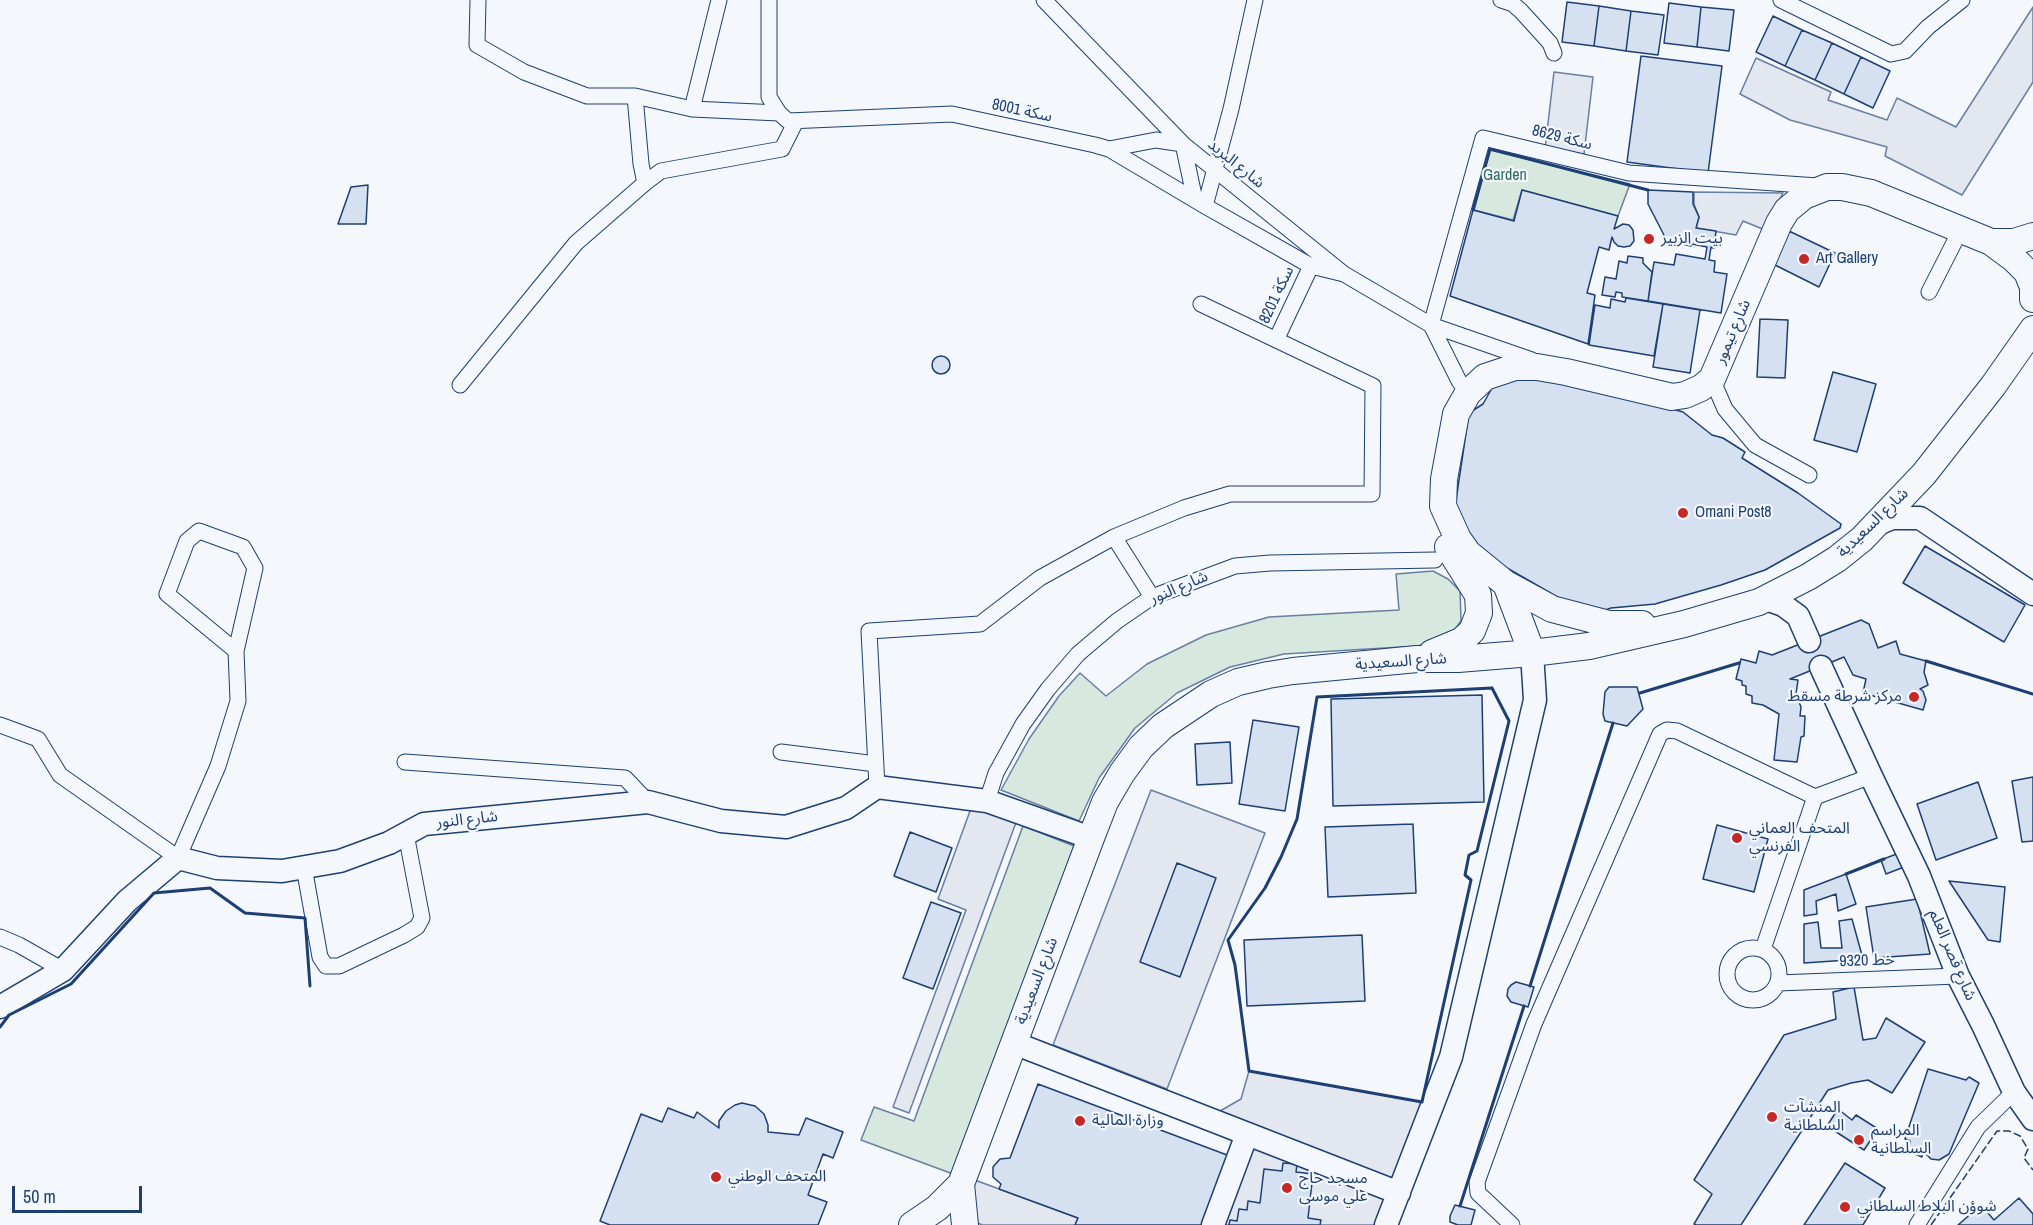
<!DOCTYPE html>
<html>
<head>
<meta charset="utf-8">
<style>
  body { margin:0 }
  #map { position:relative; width:2033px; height:1225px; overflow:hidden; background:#f4f7fb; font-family:"Archivo Narrow",sans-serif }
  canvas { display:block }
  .scale { position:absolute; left:12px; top:1186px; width:130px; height:27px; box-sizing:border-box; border:3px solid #1d3f73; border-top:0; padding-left:8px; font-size:18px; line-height:21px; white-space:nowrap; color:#1d3f73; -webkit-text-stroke:4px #f4f7fb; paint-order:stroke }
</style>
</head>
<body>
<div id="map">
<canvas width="2033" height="1225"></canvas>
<div class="scale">50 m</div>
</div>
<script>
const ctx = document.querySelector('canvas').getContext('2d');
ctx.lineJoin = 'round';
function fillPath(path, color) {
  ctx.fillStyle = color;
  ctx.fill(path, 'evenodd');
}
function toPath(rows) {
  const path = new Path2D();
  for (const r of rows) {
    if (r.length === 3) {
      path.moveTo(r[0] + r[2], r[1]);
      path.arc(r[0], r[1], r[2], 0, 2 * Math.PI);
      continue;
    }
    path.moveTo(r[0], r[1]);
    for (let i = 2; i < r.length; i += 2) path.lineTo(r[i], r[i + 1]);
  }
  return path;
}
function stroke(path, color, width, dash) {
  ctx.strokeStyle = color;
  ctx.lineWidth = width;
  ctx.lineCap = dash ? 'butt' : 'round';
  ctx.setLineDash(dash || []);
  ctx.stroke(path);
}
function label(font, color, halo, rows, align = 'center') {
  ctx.font = font + ' "Archivo Narrow","Noto Sans Arabic",sans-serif';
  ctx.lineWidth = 4.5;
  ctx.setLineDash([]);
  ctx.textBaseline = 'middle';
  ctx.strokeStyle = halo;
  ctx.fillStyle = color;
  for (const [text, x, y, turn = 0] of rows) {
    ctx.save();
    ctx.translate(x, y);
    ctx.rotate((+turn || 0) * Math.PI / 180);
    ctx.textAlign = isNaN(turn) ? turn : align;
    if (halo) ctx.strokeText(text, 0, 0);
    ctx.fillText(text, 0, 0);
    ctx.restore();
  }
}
const green = toPath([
  [1490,150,1630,184,1618,216,1522,190,1513,220,1474,210,1490,150],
  [1433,571,1448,579,1460,591,1461,621,1451,635,1418,646,1284,654,1230,667,1177,693,1135,728,1099,778,1079,821,1001,790,1029,739,1059,696,1080,673,1106,696,1147,664,1206,635,1269,617,1399,610,1396,574,1433,571],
  [1023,826,1074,846,953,1174,861,1140,874,1107,914,1121,1023,826]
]);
const parking = toPath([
  [2033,7,2033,82,1962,195,1885,156,1887,147,1790,120,1740,94,1756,58,1831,92,1828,100,1887,120,1897,98,1956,127,2033,7],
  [1554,72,1593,77,1584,154,1545,149,1554,72],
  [1694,192,1783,193,1765,230,1743,221,1736,235,1696,228,1699,217,1694,204,1694,192],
  [1151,790,1265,833,1167,1089,1053,1045,1151,790],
  [974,800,1018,817,909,1113,893,1107,966,910,938,899,974,800],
  [1249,1071,1422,1102,1391,1181,1220,1111,1241,1099,1249,1071],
  [1252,1145,1386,1196,1375,1225,1221,1225,1252,1145],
  [972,1179,1078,1218,1075,1225,982,1225,978,1223,971,1217,972,1179]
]);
const building = toPath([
  [1567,2,1599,6,1594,46,1562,42,1567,2],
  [1669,3,1701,7,1697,47,1664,43,1669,3],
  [1599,6,1631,11,1626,51,1594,46,1599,6],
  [1701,7,1734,10,1729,51,1697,47,1701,7],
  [1631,11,1664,15,1658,55,1626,51,1631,11],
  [1773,16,1802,30,1785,66,1756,52,1773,16],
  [1802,30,1832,43,1815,80,1785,66,1802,30],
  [1832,43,1861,57,1844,94,1815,80,1832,43],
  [1641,56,1722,66,1708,173,1627,162,1641,56],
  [1861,57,1890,71,1873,108,1844,94,1861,57],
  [368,185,366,224,338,224,351,187,368,185],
  [1522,190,1618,216,1614,229,1623,224,1629,225,1633,230,1634,241,1630,246,1624,247,1618,246,1614,242,1612,237,1609,250,1599,247,1587,293,1595,295,1588,344,1450,296,1473,210,1514,221,1522,190],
  [1648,190,1693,192,1693,204,1699,217,1696,228,1716,231,1714,248,1711,247,1709,260,1715,261,1714,272,1727,274,1721,313,1648,301,1654,262,1674,265,1676,254,1705,259,1707,247,1692,244,1691,246,1667,241,1648,204,1648,190],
  [1789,231,1835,253,1819,287,1773,264,1789,231],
  [1628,256,1643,258,1643,263,1652,272,1648,301,1622,297,1622,293,1616,292,1615,297,1602,295,1605,277,1616,279,1619,261,1627,263,1628,256],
  [1626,298,1663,304,1654,356,1589,345,1595,305,1610,308,1611,299,1625,302,1626,298],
  [1663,304,1700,310,1690,373,1653,367,1663,304],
  [1760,319,1788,320,1785,378,1757,377,1760,319],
  [941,365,9],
  [1833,372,1876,384,1857,452,1814,440,1833,372],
  [1549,374,1683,412,1712,435,1723,438,1745,452,1742,458,1798,493,1841,524,1840,528,1765,570,1721,585,1655,604,1611,608,1597,613,1561,599,1486,556,1454,514,1469,413,1483,404,1492,388,1506,377,1549,374],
  [1925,546,2025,605,2004,642,1903,583,1925,546],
  [1861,620,1869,624,1878,648,1896,641,1900,654,1926,661,1924,672,1928,685,1920,689,1923,691,1926,700,1923,710,1863,693,1866,679,1853,675,1844,657,1790,679,1798,680,1796,694,1801,707,1800,716,1805,716,1804,736,1801,737,1797,762,1774,760,1779,714,1763,705,1752,703,1752,696,1746,694,1746,686,1742,685,1742,681,1736,679,1741,659,1756,663,1759,651,1772,655,1861,620],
  [1609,687,1637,687,1643,709,1627,726,1605,721,1603,714,1605,692,1609,687],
  [1482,695,1484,802,1333,806,1331,699,1482,695],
  [1253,720,1299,727,1285,811,1239,804,1253,720],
  [1230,742,1232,783,1197,785,1195,744,1230,742],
  [2033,777,2033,841,2022,842,2012,781,2033,777],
  [1978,782,1997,838,1936,860,1917,804,1978,782],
  [1413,824,1416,893,1328,897,1325,827,1413,824],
  [1717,825,1768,839,1754,892,1703,879,1717,825],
  [910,832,952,848,936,892,894,876,910,832],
  [1899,853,1904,867,1886,874,1881,860,1899,853],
  [1177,863,1216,878,1180,977,1140,962,1177,863],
  [1846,874,1856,904,1838,911,1836,894,1816,901,1817,914,1804,916,1804,890,1846,874],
  [1949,881,2005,887,2000,942,1988,940,1949,881],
  [1917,899,1930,954,1874,958,1866,907,1917,899],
  [931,902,961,913,933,989,903,978,931,902],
  [1852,919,1863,959,1804,963,1804,924,1818,922,1821,948,1842,948,1839,921,1852,919],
  [1362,935,1365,1001,1247,1006,1244,940,1362,935],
  [1516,982,1534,987,1528,1007,1511,1002,1507,996,1508,989,1511,985,1516,982],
  [1854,987,1863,1040,1876,1038,1886,1018,1925,1042,1892,1093,1868,1080,1851,1083,1828,1090,1741,1225,1696,1225,1694,1224,1712,1194,1694,1180,1784,1035,1836,1019,1833,992,1854,987],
  [1928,1069,1966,1080,1969,1077,1979,1083,1949,1154,1939,1160,1931,1159,1923,1151,1922,1157,1908,1151,1910,1141,1905,1139,1928,1069],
  [1038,1084,1235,1158,1210,1225,1075,1225,1078,1218,999,1189,1001,1184,993,1177,993,1167,1000,1159,1010,1158,1038,1084],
  [742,1103,755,1106,764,1114,768,1125,768,1132,799,1135,806,1118,843,1132,833,1158,823,1154,808,1195,827,1202,818,1225,610,1225,600,1221,641,1114,662,1122,668,1108,694,1118,697,1112,719,1128,719,1121,726,1111,735,1105,742,1103],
  [1838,1109,1852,1120,1856,1115,1878,1129,1864,1150,1827,1126,1838,1109],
  [1283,1163,1297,1164,1296,1172,1313,1174,1308,1218,1321,1220,1320,1225,1229,1225,1230,1220,1237,1221,1239,1209,1247,1210,1248,1201,1260,1203,1264,1169,1282,1171,1283,1163],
  [1845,1163,1885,1188,1863,1225,1804,1225,1845,1163],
  [2019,1198,2033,1214,2033,1225,1958,1225,1981,1205,1994,1220,2019,1198],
  [1455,1205,1475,1210,1471,1225,1458,1225,1450,1222,1450,1216,1455,1205]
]);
const street = toPath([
  [478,0,477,45,524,72,587,96,635,96,692,109,779,113],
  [769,0,769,97,779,113,788,121,952,114,1095,145,1109,149,1205,206,1311,266,1344,274],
  [1044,0,1183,144,1344,274,1431,325,1532,360],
  [1501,0,1513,4,1521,11,1550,43,1554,53],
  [1781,0,1891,54,1905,51,1928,27,1962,0],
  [635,96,641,164,645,183],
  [692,109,719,0],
  [1183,144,1195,200],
  [1109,149,1156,140,1183,144],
  [1205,206,1231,109,1255,0],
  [1929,292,1960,231],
  [1431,325,1483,138,1629,173,1818,186],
  [1431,325,1459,381,1468,393],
  [1276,340,1311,266],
  [1712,379,1725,409,1755,445,1809,475],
  [460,385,576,243,645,183,661,171,782,149,796,121],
  [1114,537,1152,597],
  [0,725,38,739,60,775,178,858,218,766,238,701,236,651,255,568,243,547,199,531,187,541,167,594,236,651],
  [781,752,876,764],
  [405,762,625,778,648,802],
  [877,787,869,631,980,624,1040,578,1114,537,1184,508,1230,494,1372,494,1373,386,1201,304],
  [1815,797,1871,776],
  [987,801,996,773,1023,724,1048,689,1078,654,1117,621,1152,597,1235,566,1270,563,1435,560],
  [304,867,320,957,326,966,339,966,404,935,417,927,422,918,406,834],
  [0,937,19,945,63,970],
  [1753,974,26],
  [1763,949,1815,797],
  [1778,983,1958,976],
  [1512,1225,1478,1193,1477,1182,1534,1024,1660,734,1667,730,1677,731,1815,797],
  [1917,1225,1978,1127,2014,1092]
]);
const secondary = toPath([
  [1875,525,1892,518,1920,518,2033,594],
  [1766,599,1783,605,1798,616,1809,641],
  [1821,667,1871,776,1919,876,1958,976,1983,1025,2014,1092,2033,1119],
  [0,1007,63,970,127,901,178,858,217,868,282,871,340,861,389,843,424,824,648,802,721,821,786,827,846,808,877,787,987,801,1091,838],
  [1014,1043,1399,1193],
  [1213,1225,1247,1134],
  [1386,1225,1451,1057,1535,700,1532,653]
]);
const primary = toPath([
  [1991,242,2014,242,2033,236],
  [1506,584,1532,653],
  [1642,624,1609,624,1552,609,1506,584,1468,553,1458,539,1443,506,1444,479,1456,414,1468,393,1485,377,1515,367,1537,367,1566,372,1672,397,1685,395,1701,388,1712,379,1779,223,1787,210,1804,196,1827,187,1842,187,1871,193,1991,242,2014,259,2027,272,2033,287,2033,299],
  [1432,653,1461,641,1472,631,1479,613,1478,595,1448,547],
  [912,1225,937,1208,961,1184],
  [965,1225,961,1184,1091,838,1105,802,1122,773,1141,747,1163,726,1211,694,1238,682,1268,675,1293,671,1417,659,1458,659,1532,653,1589,646,1684,624,1759,602,1808,577,1837,559,1862,539,1924,474,1993,386,2033,329]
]);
const fence = toPath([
  [1931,1225,1997,1131,2009,1131,2020,1136,2028,1149,2024,1158,2033,1170]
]);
const wall = toPath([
  [1473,210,1490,149,1648,190],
  [1926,661,2033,694],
  [1492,688,1509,721,1477,851,1469,855,1465,875,1471,880,1422,1102,1249,1071,1235,965,1228,940,1265,888,1281,857,1297,819,1317,697,1492,688],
  [1640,693,1739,663],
  [1846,874,1884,859],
  [1530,986,1613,723],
  [0,1027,9,1015,71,984,154,893,210,888,245,913,305,918,310,986],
  [1460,1206,1524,1006]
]);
const markers = [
  [1649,239,6,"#c62828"],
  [1804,259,6,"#c62828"],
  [1683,513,6,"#c62828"],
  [1914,697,6,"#c62828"],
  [1737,838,6,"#c62828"],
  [1772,1117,6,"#c62828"],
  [1080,1121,6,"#c62828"],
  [1859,1140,6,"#c62828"],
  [716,1177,6,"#c62828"],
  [1287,1188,6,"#c62828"],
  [1845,1207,6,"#c62828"]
];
const streetNames = [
  ["سكة 8001",1022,111,12],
  ["سكة 8629",1562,138,14],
  ["شارع البريد",1236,164,39],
  ["سكة 8201",1277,295,-65],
  ["شارع تيمور",1733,332,-67],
  ["شارع السعيدية",1873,523,-44],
  ["شارع النور",1179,588,-23],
  ["شارع السعيدية",1401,662,-4],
  ["شارع النور",467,820,-6],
  ["شارع قصر العلم",1952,955,67],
  ["9320 خط",1867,961,-2],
  ["شارع السعيدية",1037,981,-69]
];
const parkNames = [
  ["Garden",1505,176]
];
const poiNames = [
  ["بيت الزبير",1661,239],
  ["Art Gallery",1816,259],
  ["Omani Post8",1695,513],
  ["مركز شرطة مسقط",1902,697,"right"],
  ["المتحف العماني",1749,829],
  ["الفرنسي",1749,847],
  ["المنشآت",1784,1108],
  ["السلطانية",1784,1126],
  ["وزارة المالية",1092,1121],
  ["المراسم",1871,1131],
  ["السلطانية",1871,1149],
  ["المتحف الوطني",728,1177],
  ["مسجد حاج",1299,1179],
  ["علي موسى",1299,1197],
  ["شوؤن البلاط السلطاني",1857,1207]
];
fillPath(green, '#d7e8df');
stroke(green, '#687fa3', 1.5);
fillPath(parking, '#e3e8f0');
stroke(parking, '#687fa3', 1.5);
fillPath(building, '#d5e0f0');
stroke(building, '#1d3f73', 1.5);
stroke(street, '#1d3f73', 17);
stroke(secondary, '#1d3f73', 25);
stroke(primary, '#1d3f73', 28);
stroke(street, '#f4f7fb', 15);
stroke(secondary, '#f4f7fb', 22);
stroke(primary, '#f4f7fb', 26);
stroke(fence, '#1d3f73', 1.5, [8, 3]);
stroke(wall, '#1d3f73', 3);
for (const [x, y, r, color] of markers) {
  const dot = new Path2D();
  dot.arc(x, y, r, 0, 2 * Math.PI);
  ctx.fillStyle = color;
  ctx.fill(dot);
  stroke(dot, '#f4f7fb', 2);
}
label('16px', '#1d3f73', '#f4f7fb', streetNames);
label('16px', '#2c6c60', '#f4f7fb', parkNames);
label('16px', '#1d3f73', '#f4f7fb', poiNames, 'left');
</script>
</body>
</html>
